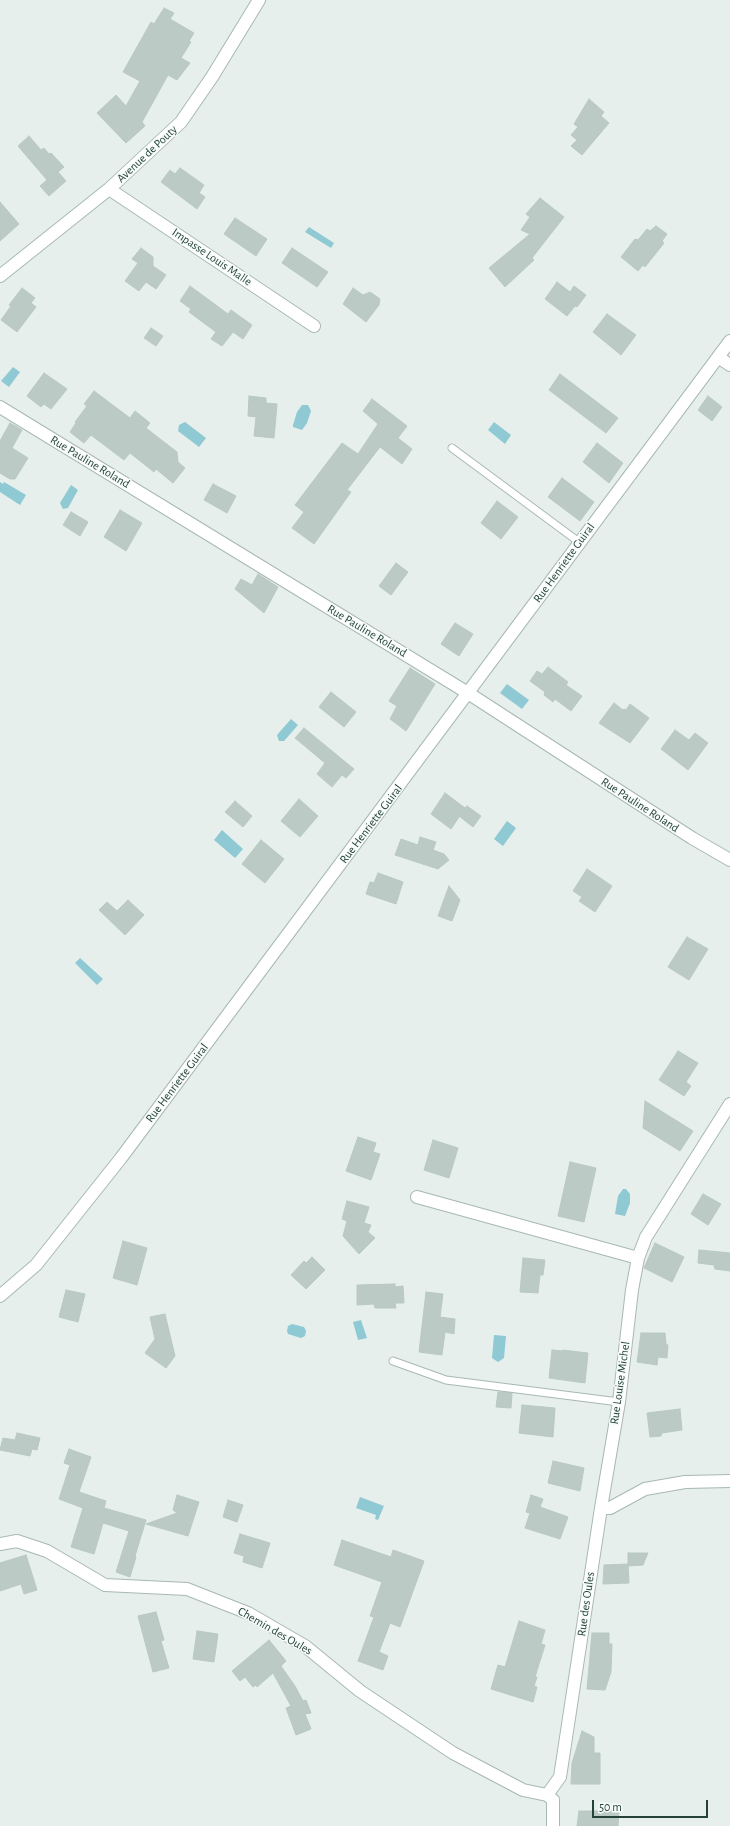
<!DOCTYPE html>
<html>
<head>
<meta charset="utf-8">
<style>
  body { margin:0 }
  #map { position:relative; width:730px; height:1826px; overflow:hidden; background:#e6efeb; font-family:"Alegreya Sans",sans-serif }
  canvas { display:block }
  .scale { position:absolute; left:592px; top:1800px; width:116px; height:18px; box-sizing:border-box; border:2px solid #24423a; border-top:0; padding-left:5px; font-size:12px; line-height:14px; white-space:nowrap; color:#24423a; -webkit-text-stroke:3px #f7fbf9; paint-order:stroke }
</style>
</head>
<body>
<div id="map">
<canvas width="730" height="1826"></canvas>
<div class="scale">50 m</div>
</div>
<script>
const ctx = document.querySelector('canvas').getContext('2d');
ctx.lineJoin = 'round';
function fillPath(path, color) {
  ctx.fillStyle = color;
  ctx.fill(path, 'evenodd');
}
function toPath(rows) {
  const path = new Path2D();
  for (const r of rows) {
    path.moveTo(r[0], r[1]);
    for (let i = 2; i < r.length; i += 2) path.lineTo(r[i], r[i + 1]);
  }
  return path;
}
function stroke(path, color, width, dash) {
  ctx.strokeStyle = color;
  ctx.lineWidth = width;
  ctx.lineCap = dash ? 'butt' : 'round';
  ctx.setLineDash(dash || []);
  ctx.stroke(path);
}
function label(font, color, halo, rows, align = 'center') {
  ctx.font = font + ' "Alegreya Sans",sans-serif';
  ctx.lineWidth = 3;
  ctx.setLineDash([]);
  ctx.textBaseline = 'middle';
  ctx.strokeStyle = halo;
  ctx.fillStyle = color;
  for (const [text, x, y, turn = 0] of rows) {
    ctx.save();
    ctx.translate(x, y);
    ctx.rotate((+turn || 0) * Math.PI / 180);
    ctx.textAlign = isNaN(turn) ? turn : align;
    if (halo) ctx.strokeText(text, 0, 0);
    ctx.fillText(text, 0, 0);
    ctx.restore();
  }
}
const water = toPath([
  [309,227,334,243,331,248,305,232],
  [13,367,20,372,9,387,1,381],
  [302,405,308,405,311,411,307,423,302,430,293,427,293,425,297,412],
  [185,422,206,438,199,447,178,431,179,425],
  [494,422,511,435,505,444,488,430],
  [0,482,3,484,4,482,26,495,20,505,0,492],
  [71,485,78,490,68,508,63,509,60,503],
  [507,684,529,700,522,709,500,693],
  [291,719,298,725,284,741,279,741,277,735],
  [507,821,516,828,503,846,494,839],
  [222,830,243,849,235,858,214,840],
  [80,958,103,979,97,985,75,963],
  [623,1189,626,1189,630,1194,630,1203,625,1216,615,1214,618,1196],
  [361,1320,367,1338,358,1340,353,1322],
  [292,1324,304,1327,306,1331,305,1336,301,1338,288,1334,287,1331,288,1326],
  [494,1335,506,1336,504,1358,498,1362,492,1358],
  [360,1497,384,1506,378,1520,375,1519,376,1515,356,1508]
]);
const building = toPath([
  [164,8,174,13,170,19,194,33,189,41,191,42,181,58,190,63,177,80,168,75,142,122,145,126,126,143,97,113,116,95,126,106,140,81,123,72,151,22,154,24,164,8],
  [589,99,604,112,601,116,609,123,582,155,571,146,577,140,571,135,578,127,574,124,589,99],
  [29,136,41,150,44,148,49,154,51,153,64,167,58,172,66,181,49,196,40,186,47,180,18,146,29,136],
  [180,168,204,185,199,193,205,197,197,209,161,182,170,170,175,174,180,168],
  [540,198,564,217,532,258,534,260,505,287,489,268,530,234,521,230,530,217,526,214,540,198],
  [0,202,19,224,0,241,0,202],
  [235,218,267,239,256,256,224,234,235,218],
  [656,226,667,234,662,241,664,243,645,267,643,265,638,271,621,257,635,239,638,240,647,229,650,231,656,226],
  [141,248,153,257,153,266,166,275,156,289,146,282,139,291,125,281,138,263,132,259,141,248],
  [292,248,328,272,317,287,282,263,292,248],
  [557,282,570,292,574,286,586,295,577,307,575,306,567,316,545,299,557,282],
  [190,286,228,314,231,310,252,325,243,339,233,332,222,346,211,339,216,332,189,312,191,309,180,301,190,286],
  [22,288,35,298,31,303,36,307,17,332,1,320,11,306,9,305,22,288],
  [353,288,363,295,370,292,380,299,379,305,366,322,343,304,353,288],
  [607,314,636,335,621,355,593,332,607,314],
  [151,328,163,336,156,346,144,338,151,328],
  [44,373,67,389,51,409,44,404,41,407,27,396,44,373],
  [560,374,618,418,606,433,549,390,560,374],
  [94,391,130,418,135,411,150,423,146,428,177,452,178,462,185,468,173,483,156,469,154,472,130,453,124,460,91,435,84,443,70,432,76,423,75,422,87,406,84,404,94,391],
  [249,396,266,398,266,403,277,404,274,438,254,436,256,417,248,416,249,396],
  [708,396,722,407,712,421,698,410,708,396],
  [372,399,407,426,398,438,412,449,402,464,380,447,347,490,351,492,314,544,292,528,304,512,295,505,342,443,358,454,378,424,363,411,372,399],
  [10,423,22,430,12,448,28,458,15,479,10,479,0,473,0,441,10,423],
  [597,443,623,463,609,483,583,462,597,443],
  [562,478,594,502,580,521,548,497,562,478],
  [213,484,236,496,227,513,204,500,213,484],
  [497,501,518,517,501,539,481,523,497,501],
  [120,510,142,523,126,551,104,537,120,510],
  [71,512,88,522,80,536,63,525,71,512],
  [396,563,408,572,391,595,379,586,396,563],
  [258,574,278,587,264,613,235,589,241,579,252,585,258,574],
  [455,623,473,634,459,656,441,644,455,623],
  [548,667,568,682,566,685,582,696,571,711,555,699,553,702,544,695,545,692,530,681,537,671,542,674,548,667],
  [410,668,435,684,406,731,390,719,397,706,389,701,410,668],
  [331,692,356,712,344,727,319,707,331,692],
  [614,703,623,710,624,709,626,710,630,704,649,718,630,743,599,723,614,703],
  [304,728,354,769,346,778,342,775,332,787,317,774,325,763,295,738,304,728],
  [675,730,689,740,695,733,708,743,688,770,661,749,675,730],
  [445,793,465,808,451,829,431,814,445,793],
  [299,799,318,816,300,837,281,821,299,799],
  [235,801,252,816,243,827,225,812,235,801],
  [467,806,481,816,473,827,459,816,467,806],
  [420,837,436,842,433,850,444,854,449,860,438,869,395,855,401,839,418,845,420,837],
  [261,840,284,859,265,883,242,864,261,840],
  [587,869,612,886,595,912,579,901,582,897,573,891,587,869],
  [378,873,403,882,396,904,366,894,370,882,374,883,378,873],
  [449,886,460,900,452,921,438,916,449,886],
  [128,900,144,915,125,935,99,910,107,902,117,911,128,900],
  [687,937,708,949,689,980,668,967,687,937],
  [678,1051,698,1063,686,1082,691,1086,684,1096,659,1080,678,1051],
  [645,1101,693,1131,680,1151,643,1128,645,1101],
  [358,1137,376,1143,373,1152,380,1154,371,1180,346,1171,358,1137],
  [433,1140,458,1148,449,1178,424,1170,433,1140],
  [570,1162,596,1168,584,1222,558,1216,570,1162],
  [703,1194,721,1204,708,1225,691,1214,703,1194],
  [347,1201,369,1207,364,1223,371,1225,368,1232,375,1238,359,1254,343,1236,347,1221,342,1219,347,1201],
  [123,1241,147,1248,137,1285,113,1278,123,1241],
  [655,1243,684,1257,672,1282,644,1268,655,1243],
  [699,1250,730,1253,730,1271,715,1269,714,1265,698,1263,699,1250],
  [312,1257,325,1270,306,1289,291,1275,304,1261,306,1263,312,1257],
  [523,1258,545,1260,543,1275,540,1275,538,1293,520,1292,523,1258],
  [395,1284,395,1287,403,1286,404,1303,395,1303,396,1308,375,1308,374,1304,357,1305,357,1285,395,1284],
  [66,1290,85,1294,78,1322,59,1317,66,1290],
  [426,1292,443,1294,440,1317,455,1319,454,1334,445,1332,442,1355,419,1352,426,1292],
  [165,1314,175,1356,166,1368,145,1353,155,1339,150,1317,165,1314],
  [641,1333,665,1333,666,1344,668,1345,667,1358,658,1357,657,1365,637,1362,641,1333],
  [552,1350,563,1351,563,1350,588,1353,585,1383,549,1378,552,1350],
  [498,1392,512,1393,511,1408,496,1407,498,1392],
  [522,1405,555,1408,553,1437,519,1433,522,1405],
  [680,1409,682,1430,662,1433,661,1436,650,1437,647,1413,680,1409],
  [17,1433,40,1438,37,1450,32,1449,30,1456,0,1450,3,1438,15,1440,17,1433],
  [69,1449,91,1457,79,1492,106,1501,104,1508,146,1520,135,1556,136,1557,130,1577,116,1572,129,1531,103,1523,94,1554,71,1547,83,1508,59,1499,70,1465,64,1463,69,1449],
  [553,1461,584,1468,580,1491,548,1483,553,1461],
  [177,1495,199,1502,188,1536,146,1524,177,1513,173,1510,177,1495],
  [531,1495,543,1499,540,1507,568,1517,560,1539,525,1528,530,1513,526,1512,531,1495],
  [228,1500,243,1505,237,1522,223,1517,228,1500],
  [240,1534,270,1543,262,1568,243,1562,244,1556,234,1553,240,1534],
  [342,1540,391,1557,393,1550,424,1561,400,1627,390,1623,379,1652,388,1656,383,1670,358,1661,374,1617,370,1616,382,1582,334,1565,342,1540],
  [628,1553,648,1553,643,1565,628,1566,628,1553],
  [26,1555,37,1590,24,1594,21,1584,0,1591,0,1563,26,1555],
  [628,1564,629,1583,603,1584,604,1565,628,1564],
  [156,1612,164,1640,161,1641,169,1668,153,1672,138,1616,156,1612],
  [519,1621,545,1630,541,1644,545,1645,535,1677,537,1677,534,1686,537,1687,533,1702,491,1689,498,1665,505,1667,519,1621],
  [197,1631,218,1634,214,1662,193,1659,197,1631],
  [592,1633,609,1633,609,1644,612,1644,611,1672,605,1690,587,1689,592,1633],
  [269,1640,286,1661,281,1666,295,1686,303,1701,306,1700,311,1713,305,1714,311,1729,296,1735,286,1708,291,1706,273,1673,257,1687,256,1685,253,1687,245,1677,240,1681,232,1671,269,1640],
  [582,1731,594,1737,594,1753,600,1753,600,1784,571,1784,572,1763,582,1731],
  [579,1811,619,1811,618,1826,577,1826,579,1811]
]);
const lane = toPath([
  [452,448,579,542],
  [393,1361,446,1380,619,1402]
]);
const street = toPath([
  [109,189,314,326],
  [0,276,109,189,181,122,212,77,259,0],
  [718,357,730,365],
  [0,407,468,693,692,838,730,860],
  [417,1197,638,1258],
  [0,1296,36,1265,121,1158,730,341],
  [601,1508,619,1402,632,1290,638,1258,646,1237,730,1104],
  [0,1544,17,1541,47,1551,105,1585,187,1589,248,1613,305,1646,360,1691,453,1753,523,1790,547,1795],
  [553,1826,553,1800,547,1795,560,1777,601,1508,610,1508,645,1489,685,1482,730,1481]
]);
const streetNames = [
  ["Avenue de Pouty",147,154,-43],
  ["Impasse Louis Malle",212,257,34],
  ["Rue Pauline Roland",90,462,31],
  ["Rue Henriette Guiral",564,563,-54],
  ["Rue Pauline Roland",367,631,31],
  ["Rue Pauline Roland",640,805,33],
  ["Rue Henriette Guiral",371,824,-53],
  ["Rue Henriette Guiral",177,1083,-53],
  ["Rue Louise Michel",620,1383,-82],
  ["Rue des Oules",586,1604,-82],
  ["Chemin des Oules",275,1631,30]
];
fillPath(water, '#8ec9d4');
fillPath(building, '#bbcac4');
stroke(building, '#b8c9c2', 1);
stroke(lane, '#a8b8b2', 9);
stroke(street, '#a8b8b2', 14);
stroke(lane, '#fff', 7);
stroke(street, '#fff', 12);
label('12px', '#24423a', '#f7fbf9', streetNames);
</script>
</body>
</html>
